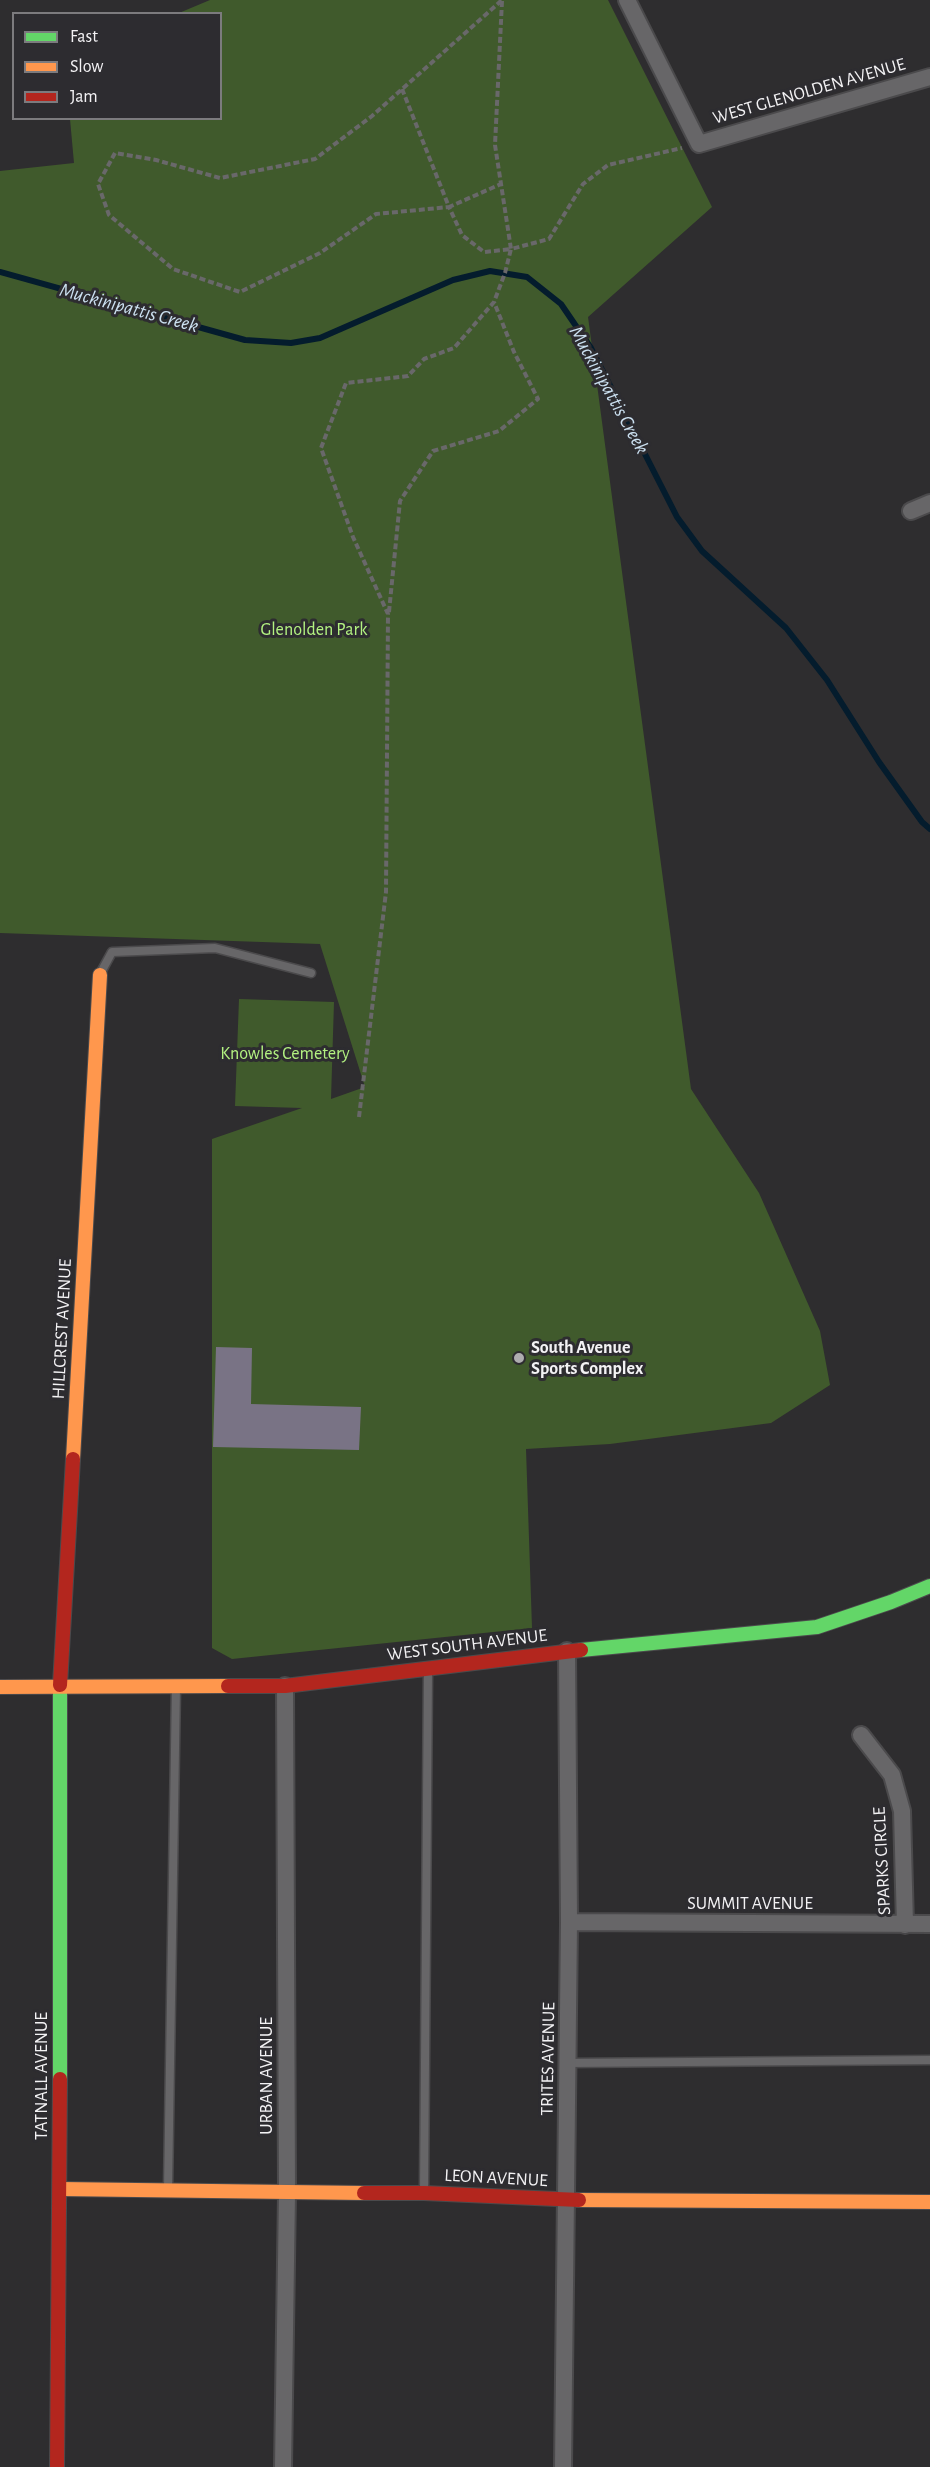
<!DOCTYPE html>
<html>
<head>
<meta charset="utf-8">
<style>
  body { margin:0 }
  #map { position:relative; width:930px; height:2467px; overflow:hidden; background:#2e2d2f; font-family:"Alegreya Sans",sans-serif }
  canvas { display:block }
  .legend { position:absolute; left:12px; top:12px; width:210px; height:108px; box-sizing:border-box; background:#2d2c30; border:2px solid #7c7b7e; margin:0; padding:8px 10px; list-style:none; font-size:18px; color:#f3f2f4 }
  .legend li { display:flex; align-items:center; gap:12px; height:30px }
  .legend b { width:30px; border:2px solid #7c7b7e }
</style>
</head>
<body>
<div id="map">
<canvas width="930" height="2467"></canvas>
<ul class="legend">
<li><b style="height:8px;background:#63d668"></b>Fast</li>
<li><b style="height:8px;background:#ff974d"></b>Slow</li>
<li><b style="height:8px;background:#b3261e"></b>Jam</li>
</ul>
</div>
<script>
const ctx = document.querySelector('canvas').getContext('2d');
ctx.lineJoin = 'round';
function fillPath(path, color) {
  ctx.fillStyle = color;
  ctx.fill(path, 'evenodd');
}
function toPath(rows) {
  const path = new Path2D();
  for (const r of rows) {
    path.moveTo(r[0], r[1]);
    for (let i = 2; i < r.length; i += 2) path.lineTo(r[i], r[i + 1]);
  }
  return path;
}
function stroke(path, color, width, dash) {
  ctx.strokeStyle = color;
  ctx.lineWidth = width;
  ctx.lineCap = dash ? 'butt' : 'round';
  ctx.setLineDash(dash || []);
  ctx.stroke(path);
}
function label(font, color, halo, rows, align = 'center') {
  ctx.font = font + ' "Alegreya Sans",sans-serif';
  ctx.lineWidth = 6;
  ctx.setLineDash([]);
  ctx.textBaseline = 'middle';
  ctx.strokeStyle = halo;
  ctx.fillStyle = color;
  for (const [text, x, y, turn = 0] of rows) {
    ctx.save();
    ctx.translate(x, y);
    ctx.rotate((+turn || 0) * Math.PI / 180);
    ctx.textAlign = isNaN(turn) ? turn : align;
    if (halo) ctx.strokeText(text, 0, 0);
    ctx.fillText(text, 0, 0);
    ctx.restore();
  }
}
const green = toPath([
  [210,0,608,0,712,207,588,317,691,1089,759,1193,820,1331,830,1385,771,1423,610,1444,526,1449,532,1628,232,1659,212,1648,212,1139,302,1108,235,1106,239,999,334,1002,331,1099,365,1087,320,944,0,933,0,171,74,163,70,119,220,118,220,14,179,13]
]);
const stream = toPath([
  [0,272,245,340,291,343,320,338,453,280,490,271,527,277,561,304,591,348,677,517,702,551,786,628,827,680,879,762,922,822,930,829]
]);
const building = toPath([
  [216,1347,252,1348,251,1404,361,1407,359,1450,213,1447]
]);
const path = toPath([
  [502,1,495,145,511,249,549,239,583,184,608,165,682,148],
  [402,89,449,207,501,184],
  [389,612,400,501,433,451,499,431,538,399,514,352,494,302],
  [359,1117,386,892,388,614,353,537,321,448,346,383,408,376,424,359,454,348,494,302,505,273,511,249,484,252,462,235,449,207,376,214,320,253,240,292,173,269,109,215,98,184,115,153,156,160,220,178,315,159,372,116,502,0]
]);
const lane = toPath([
  [100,974,112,952,215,948,311,973],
  [567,2063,930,2060],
  [168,2189,176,1686],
  [424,2192,428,1671]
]);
const street = toPath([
  [627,0,699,144,930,77],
  [911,511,930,503],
  [861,1735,892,1775,902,1811,905,1925],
  [569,1922,930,1924],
  [283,2467,287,2193,285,1686],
  [563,2467,569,1922,567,1651]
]);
const fast = toPath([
  [581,1650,817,1627,891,1602,930,1586],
  [60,1685,60,2079]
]);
const slow = toPath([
  [73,1459,100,975],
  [0,1687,228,1686],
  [60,2189,364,2193],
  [579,2200,930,2202]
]);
const jam = toPath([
  [60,1685,73,1459],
  [228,1686,285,1686,581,1650],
  [364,2193,424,2193,579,2200],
  [57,2467,60,2079]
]);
const markers = [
  [519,1358,6,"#aeadaf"]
];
const streetNames = [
  ["WEST GLENOLDEN AVENUE",809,91,-16],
  ["HILLCREST AVENUE",62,1329,-87],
  ["WEST SOUTH AVENUE",467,1645,-7],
  ["SPARKS CIRCLE",882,1861,-93],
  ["SUMMIT AVENUE",750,1904],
  ["TRITES AVENUE",548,2059,-89],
  ["TATNALL AVENUE",42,2076,-90],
  ["URBAN AVENUE",267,2076,-90],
  ["LEON AVENUE",496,2178,3]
];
const parkNames = [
  ["Glenolden Park",314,630],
  ["Knowles Cemetery",285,1054]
];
const poiNames = [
  ["South Avenue",531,1348],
  ["Sports Complex",531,1369]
];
const waterNames = [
  ["Muckinipattis Creek",129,308,15],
  ["Muckinipattis Creek",609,390,61]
];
fillPath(green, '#405a2c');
stroke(stream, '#041c2d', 6);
fillPath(building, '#797385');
stroke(lane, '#4b4a4c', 11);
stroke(street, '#4b4a4c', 20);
stroke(fast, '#4b4a4c', 16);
stroke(slow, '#4b4a4c', 16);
stroke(jam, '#4b4a4c', 16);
stroke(path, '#69686a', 4, [6, 3]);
stroke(lane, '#676668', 8);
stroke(street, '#676668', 16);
stroke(fast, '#63d668', 14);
stroke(slow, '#ff974d', 14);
stroke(jam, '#b3261e', 14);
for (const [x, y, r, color] of markers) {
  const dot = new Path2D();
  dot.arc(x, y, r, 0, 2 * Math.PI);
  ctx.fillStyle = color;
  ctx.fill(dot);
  stroke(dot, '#2d2c30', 2);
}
label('18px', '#f3f2f4', '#2d2c30', streetNames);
label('18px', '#b3f281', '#2d2c30', parkNames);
label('bold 18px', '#f3f2f4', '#2d2c30', poiNames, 'left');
label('italic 20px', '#cce1f1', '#2d2c30', waterNames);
</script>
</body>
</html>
